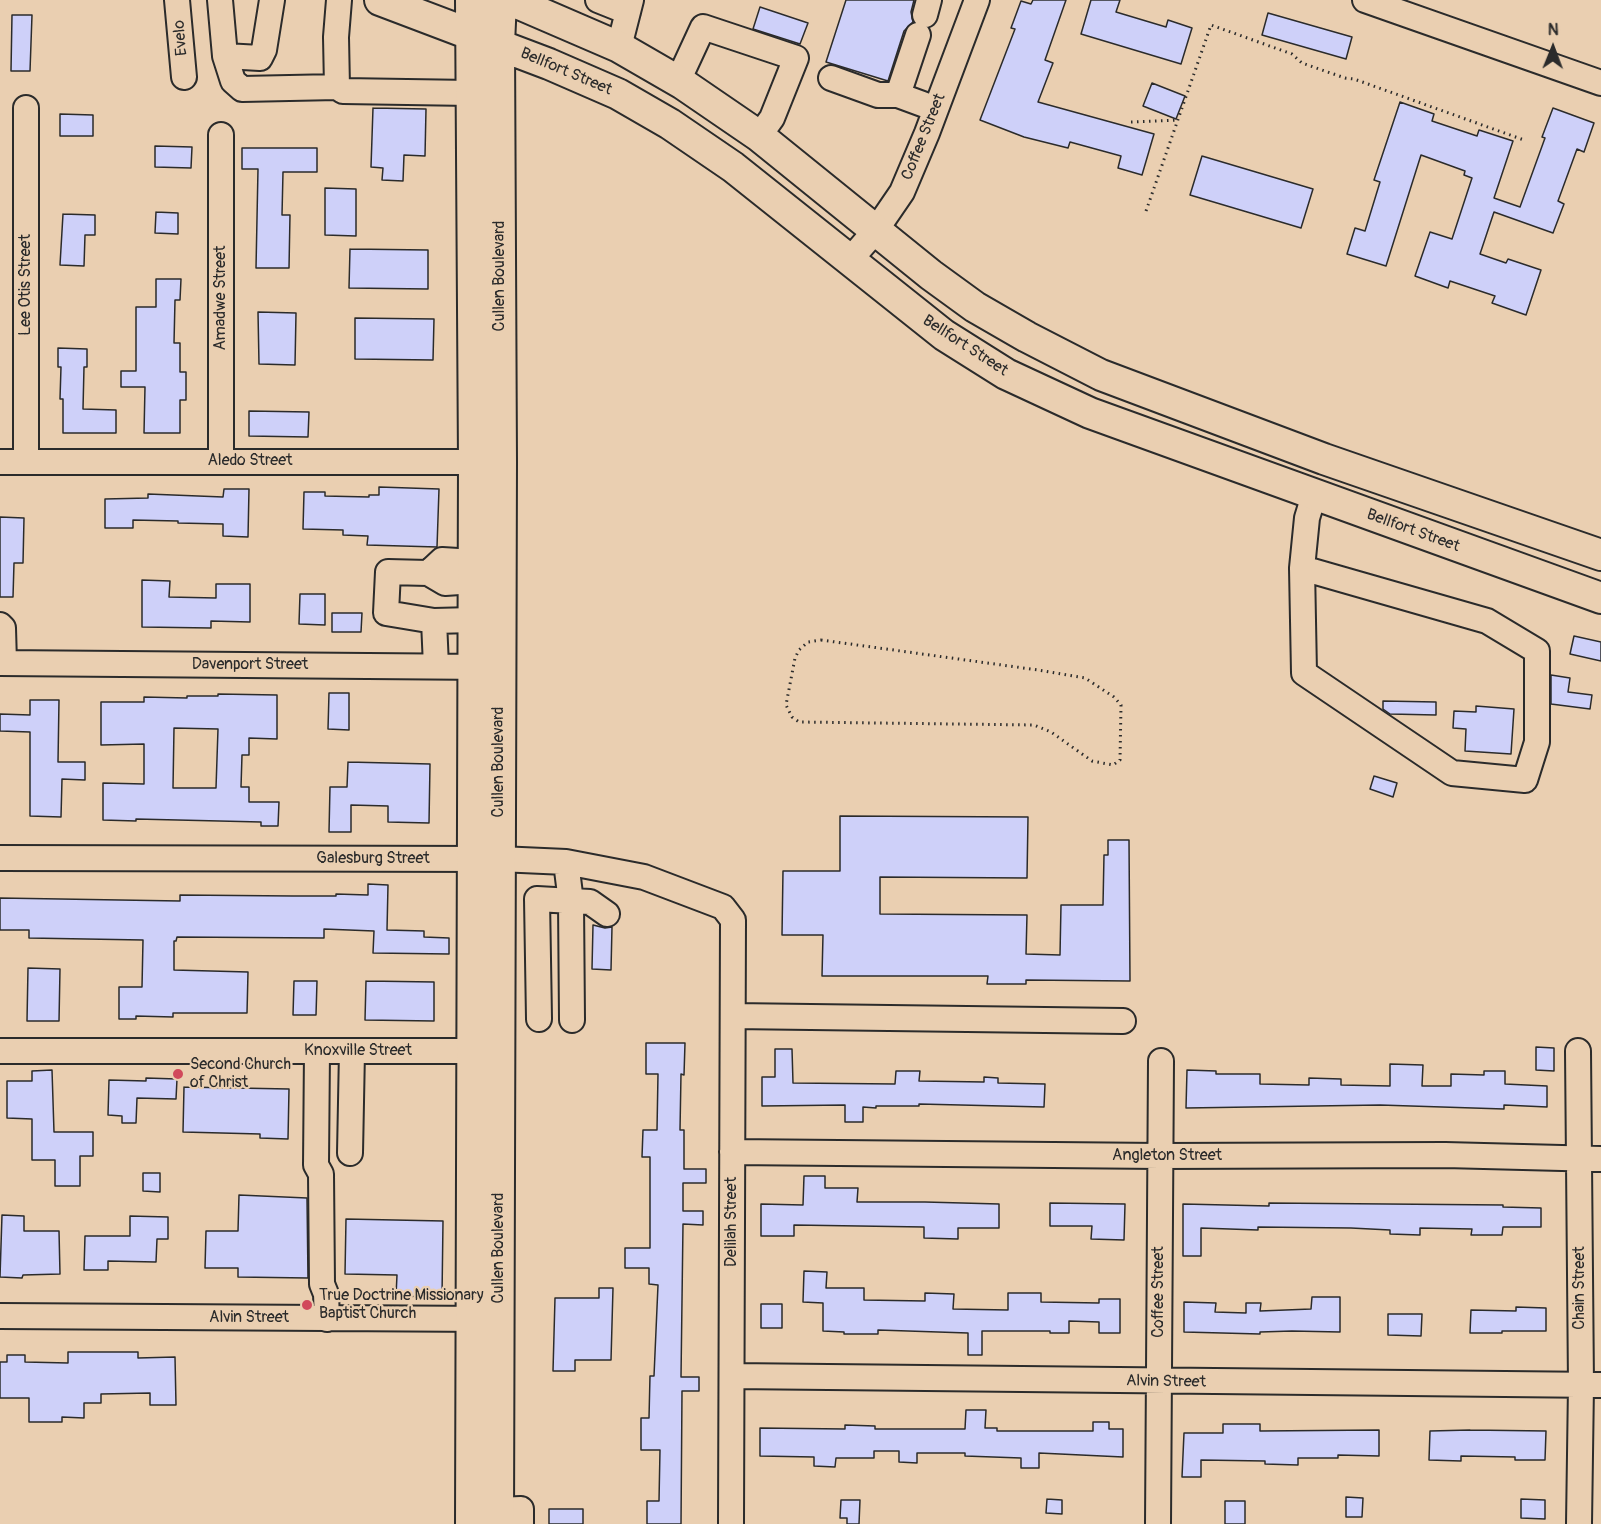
<!DOCTYPE html>
<html>
<head>
<meta charset="utf-8">
<style>
  body { margin:0 }
  #map { position:relative; width:1601px; height:1524px; overflow:hidden; background:#eacfb1; font-family:Pangolin,sans-serif }
  canvas { display:block }
  .north { position:absolute; left:1523px; top:18px; width:60px; height:60px; -webkit-text-stroke:4px #eacfb1; paint-order:stroke; rotate:1deg; font-size:16px; font-weight:700; line-height:24px; text-align:center; color:#2b2b2b }
  .north::after { content:''; display:block; margin:auto; width:21px; height:27px; background:#2b2b2b; clip-path:polygon(50% 0,100% 100%,50% 72%,0 100%) }
</style>
</head>
<body>
<div id="map">
<canvas width="1601" height="1524"></canvas>
<div class="north">N</div>
</div>
<script>
const ctx = document.querySelector('canvas').getContext('2d');
ctx.lineJoin = 'round';
function fillPath(path, color) {
  ctx.fillStyle = color;
  ctx.fill(path, 'evenodd');
}
function toPath(rows) {
  const path = new Path2D();
  for (const r of rows) {
    path.moveTo(r[0], r[1]);
    for (let i = 2; i < r.length; i += 2) path.lineTo(r[i], r[i + 1]);
  }
  return path;
}
function stroke(path, color, width, dash) {
  ctx.strokeStyle = color;
  ctx.lineWidth = width;
  ctx.lineCap = dash ? 'butt' : 'round';
  ctx.setLineDash(dash || []);
  ctx.stroke(path);
}
function label(font, color, halo, rows, align = 'center') {
  ctx.font = font + ' Pangolin,sans-serif';
  ctx.lineWidth = 4.5;
  ctx.setLineDash([]);
  ctx.textBaseline = 'middle';
  ctx.strokeStyle = halo;
  ctx.fillStyle = color;
  for (const [text, x, y, turn = 0] of rows) {
    ctx.save();
    ctx.translate(x, y);
    ctx.rotate((+turn || 0) * Math.PI / 180);
    ctx.textAlign = isNaN(turn) ? turn : align;
    if (halo) ctx.strokeText(text, 0, 0);
    ctx.fillText(text, 0, 0);
    ctx.restore();
  }
}
const building = toPath([
  [846,0,914,0,911,12,913,22,904,31,888,81,826,62,846,0],
  [1033,0,1066,0,1045,60,1053,63,1038,102,1154,134,1142,175,1118,168,1121,156,1070,142,1068,148,1024,137,980,120,1015,29,1011,28,1021,1,1031,4,1033,0],
  [1091,0,1120,0,1116,12,1166,27,1168,20,1192,28,1181,64,1081,34,1091,0],
  [760,7,808,23,800,44,753,29,760,7],
  [1268,13,1352,37,1346,59,1262,35,1268,13],
  [12,15,32,15,30,71,11,71,12,15],
  [1152,83,1185,96,1176,119,1143,106,1152,83],
  [1400,102,1434,114,1432,121,1477,136,1479,130,1513,141,1494,198,1520,207,1545,138,1542,137,1553,108,1594,123,1584,152,1577,149,1558,201,1564,204,1553,233,1494,212,1480,254,1506,263,1508,259,1541,270,1526,315,1492,303,1495,296,1450,281,1448,288,1415,276,1430,232,1452,239,1472,178,1464,175,1465,171,1421,155,1386,266,1347,254,1355,228,1365,231,1380,182,1374,180,1400,102],
  [373,108,426,109,425,156,404,155,403,181,382,180,383,168,371,167,373,108],
  [60,114,93,115,93,136,60,136,60,114],
  [155,146,192,147,191,168,155,167,155,146],
  [242,148,317,148,317,172,283,172,282,215,290,215,289,268,256,268,258,169,242,169,242,148],
  [1202,156,1313,189,1301,228,1190,195,1202,156],
  [325,188,356,189,356,236,325,235,325,188],
  [156,212,178,213,178,234,155,233,156,212],
  [63,214,95,215,95,235,85,235,84,266,60,265,63,214],
  [350,249,428,250,428,289,349,288,350,249],
  [156,279,181,279,180,300,175,300,174,343,180,343,180,372,186,372,186,400,180,400,180,433,144,433,145,387,121,387,121,371,136,371,136,307,156,307,156,279],
  [258,312,296,313,295,365,259,364,258,312],
  [355,318,434,319,433,360,355,359,355,318],
  [58,348,87,349,87,367,84,367,83,409,116,410,116,433,63,433,63,399,60,399,61,367,58,367,58,348],
  [249,411,309,412,308,437,249,436,249,411],
  [379,487,439,489,437,547,367,545,368,536,343,535,343,530,303,529,304,492,325,492,325,496,369,497,369,495,379,495,379,487],
  [224,489,249,489,248,537,223,536,223,524,178,523,178,521,133,520,133,528,105,528,105,499,148,498,148,494,223,497,224,489],
  [0,517,24,518,23,563,14,563,13,597,0,597,0,517],
  [142,580,170,581,169,597,216,598,216,584,250,584,250,622,211,621,211,628,142,627,142,580],
  [300,594,325,594,325,625,299,624,300,594],
  [332,613,362,613,361,632,332,632,332,613],
  [1574,636,1601,642,1601,661,1570,654,1574,636],
  [1551,675,1570,678,1568,692,1592,695,1590,709,1551,704,1551,675],
  [329,693,349,693,349,730,328,729,329,693],
  [218,694,277,695,277,739,249,738,249,755,242,755,241,787,249,787,249,802,279,802,278,826,261,826,261,822,136,819,136,821,103,820,103,783,144,784,144,744,101,745,101,702,144,702,144,697,187,698,187,696,218,696,218,694],
  [174,728,218,729,216,788,173,788,174,728],
  [30,700,59,700,58,762,85,762,85,780,62,779,61,817,30,816,30,732,0,731,0,714,30,715,30,700],
  [1383,701,1436,702,1436,715,1390,714,1383,709,1383,701],
  [1476,706,1514,709,1511,754,1465,751,1466,729,1453,728,1454,711,1476,712,1476,706],
  [348,762,430,764,429,823,388,822,388,806,351,805,351,832,329,832,330,787,347,787,348,762],
  [1374,776,1397,783,1393,797,1370,789,1374,776],
  [840,816,1028,817,1027,878,880,877,880,914,1027,915,1026,954,1060,955,1061,905,1103,905,1104,855,1108,855,1108,840,1129,840,1130,981,1026,980,1026,984,987,984,988,976,822,976,823,935,782,935,783,871,840,871,840,816],
  [368,884,388,885,387,930,424,931,424,937,449,938,449,954,373,953,374,931,324,929,324,938,177,937,176,941,174,941,174,970,248,972,247,1013,173,1013,173,1017,136,1016,136,1019,119,1019,119,987,142,987,143,940,29,938,29,930,0,930,0,898,180,901,180,895,293,896,336,896,336,894,368,895,368,884],
  [593,925,605,928,612,927,611,970,592,969,593,925],
  [28,968,60,969,59,1021,27,1021,28,968],
  [294,981,317,981,316,1015,293,1015,294,981],
  [366,981,434,982,434,1021,365,1020,366,981],
  [646,1043,685,1043,684,1075,681,1074,680,1130,684,1130,684,1169,706,1169,706,1183,683,1183,683,1211,703,1211,703,1225,683,1224,681,1377,699,1377,699,1391,682,1391,681,1524,647,1524,647,1501,659,1501,660,1450,641,1450,641,1418,649,1418,650,1376,654,1376,658,1285,649,1284,649,1268,625,1268,625,1248,650,1248,650,1157,642,1157,643,1130,657,1130,658,1074,646,1074,646,1043],
  [1536,1047,1554,1048,1554,1071,1536,1070,1536,1047],
  [775,1049,792,1049,793,1083,895,1084,896,1071,920,1071,919,1081,984,1082,984,1077,998,1078,998,1083,1045,1084,1044,1107,919,1104,919,1106,876,1106,876,1108,863,1107,863,1122,845,1122,845,1105,762,1106,762,1077,775,1077,775,1049],
  [1390,1064,1423,1065,1422,1086,1451,1086,1451,1074,1484,1075,1484,1071,1505,1071,1505,1084,1547,1086,1547,1107,1504,1105,1504,1109,1380,1105,1186,1108,1187,1070,1216,1071,1216,1074,1260,1074,1260,1084,1309,1085,1309,1078,1341,1079,1341,1085,1390,1086,1390,1064],
  [52,1070,54,1132,93,1132,93,1156,80,1156,80,1186,55,1186,55,1160,32,1160,32,1119,7,1118,7,1081,32,1081,32,1071,52,1070],
  [146,1078,177,1079,176,1099,137,1098,136,1123,122,1123,122,1116,108,1115,109,1080,146,1081,146,1078],
  [184,1087,289,1089,288,1139,260,1138,260,1134,183,1132,184,1087],
  [143,1173,160,1173,160,1192,143,1191,143,1173],
  [804,1176,825,1176,825,1188,858,1188,857,1202,925,1202,999,1204,999,1228,958,1228,958,1239,924,1238,924,1227,794,1225,794,1236,761,1236,761,1204,803,1205,804,1176],
  [239,1195,307,1198,308,1278,238,1277,238,1268,205,1268,206,1231,238,1231,239,1195],
  [1050,1203,1125,1204,1124,1240,1091,1239,1092,1226,1050,1226,1050,1203],
  [1269,1203,1503,1205,1503,1207,1541,1208,1541,1227,1503,1227,1502,1235,1471,1235,1472,1229,1420,1228,1420,1235,1390,1234,1390,1230,1351,1228,1258,1227,1258,1230,1201,1228,1201,1256,1183,1256,1183,1204,1269,1206,1269,1203],
  [2,1215,24,1216,24,1231,59,1231,60,1274,23,1275,22,1278,0,1277,2,1215],
  [130,1216,168,1217,168,1239,157,1239,156,1262,108,1261,108,1270,84,1270,85,1236,130,1236,130,1216],
  [346,1219,443,1221,442,1297,396,1296,397,1275,345,1274,346,1219],
  [804,1271,827,1272,826,1288,864,1288,864,1300,925,1301,925,1293,954,1294,953,1309,1008,1310,1008,1293,1041,1293,1041,1302,1099,1303,1099,1299,1120,1299,1120,1333,1099,1333,1099,1322,1069,1321,1069,1333,1050,1333,1050,1331,982,1331,982,1355,968,1355,968,1333,878,1330,878,1334,844,1334,844,1332,823,1331,823,1303,803,1302,804,1271],
  [599,1288,613,1288,611,1360,575,1360,575,1371,553,1371,555,1298,599,1298,599,1288],
  [1312,1297,1340,1297,1340,1332,1292,1331,1260,1332,1260,1334,1184,1332,1184,1302,1216,1303,1215,1312,1246,1313,1246,1303,1261,1303,1260,1311,1311,1309,1312,1297],
  [761,1304,782,1304,782,1328,761,1328,761,1304],
  [1516,1307,1546,1308,1546,1331,1502,1331,1502,1333,1470,1333,1471,1310,1516,1311,1516,1307],
  [1388,1314,1422,1314,1421,1336,1388,1335,1388,1314],
  [68,1352,138,1352,138,1358,175,1357,176,1405,150,1405,150,1393,101,1394,101,1403,84,1403,84,1418,62,1417,62,1422,29,1422,29,1398,0,1398,0,1362,7,1362,7,1355,25,1355,25,1362,68,1363,68,1352],
  [966,1410,986,1410,985,1428,997,1428,997,1431,1093,1431,1093,1422,1109,1422,1109,1429,1123,1429,1123,1457,1039,1453,1039,1468,1021,1468,1021,1458,965,1456,965,1453,917,1453,917,1463,899,1462,899,1451,874,1451,874,1458,836,1458,835,1467,814,1466,814,1457,760,1456,760,1428,845,1429,845,1425,875,1426,875,1429,965,1429,966,1410],
  [1223,1424,1260,1424,1260,1431,1379,1430,1379,1456,1338,1455,1338,1458,1298,1458,1298,1465,1265,1464,1265,1461,1201,1460,1201,1477,1182,1477,1184,1433,1223,1433,1223,1424],
  [1470,1430,1546,1431,1545,1460,1515,1460,1515,1457,1461,1456,1461,1461,1429,1460,1430,1431,1470,1430],
  [1346,1497,1363,1498,1362,1517,1346,1517,1346,1497],
  [1047,1499,1062,1500,1062,1514,1046,1513,1047,1499],
  [1521,1499,1545,1500,1545,1519,1521,1518,1521,1499],
  [841,1500,860,1500,859,1524,847,1524,847,1518,840,1518,841,1500],
  [1225,1501,1245,1501,1245,1524,1225,1524,1225,1501],
  [549,1509,583,1509,583,1524,549,1524,549,1509]
]);
const path = toPath([
  [1131,122,1178,120],
  [1146,211,1211,25,1292,54,1302,63,1345,78,1354,79,1524,140],
  [821,640,1038,670,1085,678,1114,697,1121,705,1120,760,1113,765,1092,761,1051,732,1034,725,799,722,792,717,786,705,795,658,799,650,808,642,821,640]
]);
const minor = toPath([
  [177,0,184,77],
  [220,0,225,56,260,58,264,50,272,0],
  [339,0,336,37,337,87,343,91,471,93],
  [598,0,628,12],
  [1365,0,1601,83],
  [925,15,929,0],
  [619,47,631,0],
  [225,56,233,81,242,89,337,87],
  [831,78,878,95,898,95,936,109],
  [678,81,703,27,796,58,772,118,759,136],
  [898,95,918,35],
  [221,135,221,461],
  [849,261,876,230,902,192,927,133,977,0],
  [0,462,493,462],
  [26,462,26,108],
  [1302,568,1487,621,1537,651,1537,742,1525,780,1452,773,1304,673,1302,568],
  [1302,568,1307,518,1314,495],
  [428,573,442,560,474,562],
  [434,621,386,613,388,572,428,573,445,583,474,581],
  [0,625,3,628,4,663],
  [0,663,490,667],
  [436,666,434,621,473,620],
  [0,858,499,859,566,862,644,877,723,907,733,920,731,1524],
  [566,862,571,902,572,1020],
  [733,1016,1123,1021],
  [539,1019,537,899,590,902,607,914],
  [0,1051,490,1051],
  [317,1051,316,1165,321,1174,322,1284,326,1294,327,1319],
  [1578,1051,1581,1385,1579,1524],
  [732,1152,1160,1156,1445,1155,1601,1159],
  [350,1153,352,1051],
  [0,1316,490,1319],
  [732,1376,1601,1385],
  [498,1510,521,1509,521,1524],
  [1158,1524,1161,1061]
]);
const major = toPath([
  [380,0,549,64,618,94,670,124,733,167,944,335,1006,374,1090,413,1601,598],
  [471,0,474,462,471,1524],
  [510,0,619,47,683,84,759,136,931,275,975,307,1027,337,1101,375,1324,459,1601,555],
  [498,1524,501,462,499,44,501,0]
]);
const markers = [
  [178,1074,6,"#d1495b"],
  [307,1305,6,"#d1495b"]
];
const streetNames = [
  ["Evelo",181,38,-95],
  ["Bellfort Street",566,72,23],
  ["Coffee Street",924,137,-68],
  ["Cullen Boulevard",500,276,-90],
  ["Lee Otis Street",26,285,-90],
  ["Amadwe Street",221,298,-90],
  ["Bellfort Street",965,346,33],
  ["Aledo Street",250,461],
  ["Bellfort Street",1413,531,20],
  ["Davenport Street",250,665],
  ["Cullen Boulevard",499,762,-90],
  ["Galesburg Street",373,859],
  ["Knoxville Street",358,1051],
  ["Angleton Street",1167,1156],
  ["Delilah Street",732,1222,-90],
  ["Cullen Boulevard",499,1248,-90],
  ["Chain Street",1580,1288,-90],
  ["Coffee Street",1159,1292,-90],
  ["Alvin Street",249,1318],
  ["Alvin Street",1166,1382,1]
];
const poiNames = [
  ["Second Church",190,1065],
  ["of Christ",190,1083],
  ["True Doctrine Missionary",319,1296],
  ["Baptist Church",319,1314]
];
fillPath(building, '#ced0f9');
stroke(building, '#2b2b2b', 1.5);
stroke(minor, '#2b2b2b', 28);
stroke(major, '#2b2b2b', 34);
stroke(path, '#2b2b2b', 3, [1.5, 4.5]);
stroke(minor, '#eacfb1', 24);
stroke(major, '#eacfb1', 30);
for (const [x, y, r, color] of markers) {
  const dot = new Path2D();
  dot.arc(x, y, r, 0, 2 * Math.PI);
  ctx.fillStyle = color;
  ctx.fill(dot);
  stroke(dot, '#eacfb1', 2);
}
label('16px', '#2b2b2b', '#eacfb1', streetNames);
label('16px', '#2b2b2b', '#eacfb1', poiNames, 'left');
</script>
</body>
</html>
